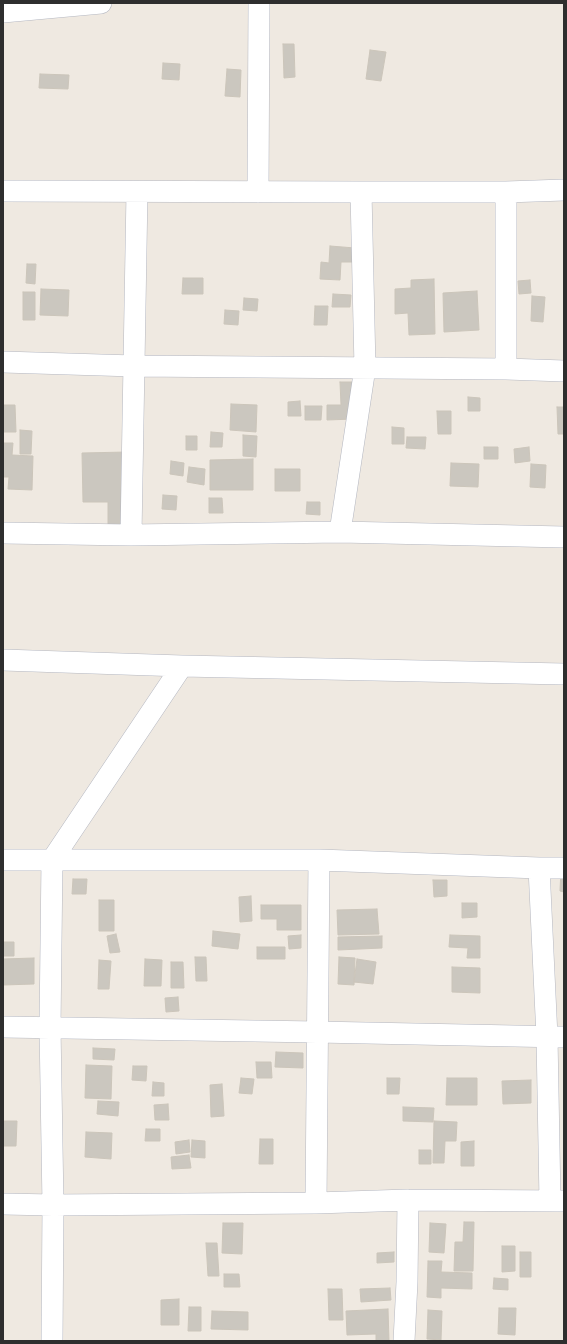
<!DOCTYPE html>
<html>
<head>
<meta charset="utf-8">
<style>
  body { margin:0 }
  #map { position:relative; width:567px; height:1344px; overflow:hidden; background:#efe9e1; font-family:"Titillium Web",sans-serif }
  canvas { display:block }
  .frame { position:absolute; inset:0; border:4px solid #2e2e2e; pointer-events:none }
</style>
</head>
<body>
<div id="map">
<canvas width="567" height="1344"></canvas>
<div class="frame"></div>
</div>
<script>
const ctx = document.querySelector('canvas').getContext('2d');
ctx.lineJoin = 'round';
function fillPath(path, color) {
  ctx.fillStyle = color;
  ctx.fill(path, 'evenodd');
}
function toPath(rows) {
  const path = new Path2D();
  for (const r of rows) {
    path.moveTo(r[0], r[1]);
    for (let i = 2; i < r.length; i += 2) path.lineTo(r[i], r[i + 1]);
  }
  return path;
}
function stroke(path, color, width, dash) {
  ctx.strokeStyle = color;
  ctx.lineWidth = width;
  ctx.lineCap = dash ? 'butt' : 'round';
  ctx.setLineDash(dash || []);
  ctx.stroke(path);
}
const building = toPath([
  [283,44,294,44,295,77,284,78,283,44],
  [370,50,386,52,381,81,366,79,370,50],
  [163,63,180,64,179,80,162,79,163,63],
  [227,69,241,70,240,97,225,96,227,69],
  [40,74,69,75,68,89,39,88,40,74],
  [330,246,355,248,354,262,341,262,340,280,320,279,321,262,329,263,330,246],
  [27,264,36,264,35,284,26,283,27,264],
  [183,278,203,278,203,294,182,294,183,278],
  [434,279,435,334,409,335,408,313,395,314,395,289,411,288,411,280,434,279],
  [530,280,531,293,519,294,518,281,530,280],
  [41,289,69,290,68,316,40,315,41,289],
  [477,291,479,330,444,332,443,293,477,291],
  [23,292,35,292,35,320,23,320,23,292],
  [333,294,351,295,350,307,332,307,333,294],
  [532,296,545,297,543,322,531,321,532,296],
  [244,298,258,299,257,311,243,310,244,298],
  [315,306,328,306,327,325,314,325,315,306],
  [225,310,239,311,238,325,224,324,225,310],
  [340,382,353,382,354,419,327,420,327,405,341,405,340,382],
  [468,397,480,398,480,411,468,411,468,397],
  [300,401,301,416,288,416,288,402,300,401],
  [231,404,257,405,256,432,230,430,231,404],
  [3,405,15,405,16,432,3,432,3,405],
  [305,406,322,406,321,420,305,420,305,406],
  [557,407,564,407,564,434,558,434,557,407],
  [437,411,451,411,451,434,438,434,437,411],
  [392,427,404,428,404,444,392,444,392,427],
  [20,430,32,431,31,454,20,454,20,430],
  [211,432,223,433,222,447,210,447,211,432],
  [243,435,257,436,256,457,243,456,243,435],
  [186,436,197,436,197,450,186,450,186,436],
  [407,437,426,437,425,449,406,448,407,437],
  [3,443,13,443,12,455,33,456,32,490,8,489,9,477,3,477,3,443],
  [484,447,498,447,498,459,484,459,484,447],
  [529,447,530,461,515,463,514,449,529,447],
  [127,452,128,525,108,525,108,502,83,502,82,453,127,452],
  [253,459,253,490,210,490,210,460,253,459],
  [171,461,184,463,183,476,170,474,171,461],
  [451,463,479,464,478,487,450,486,451,463],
  [531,464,546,465,545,488,530,487,531,464],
  [189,467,205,469,204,485,187,482,189,467],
  [275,469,300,469,300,491,275,491,275,469],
  [163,495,177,496,176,510,162,509,163,495],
  [209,498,222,498,223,513,209,513,209,498],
  [307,502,320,502,320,515,306,514,307,502],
  [561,869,564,869,564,892,560,891,561,869],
  [73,879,87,879,86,894,72,894,73,879],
  [433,880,447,880,447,896,434,897,433,880],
  [251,896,252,921,240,922,239,897,251,896],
  [99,900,114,900,114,931,99,931,99,900],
  [462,903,477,903,477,917,462,918,462,903],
  [261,905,301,905,301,930,277,930,277,919,261,919,261,905],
  [377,909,379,934,338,935,337,910,377,909],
  [213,931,240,934,238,949,212,946,213,931],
  [116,934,120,952,110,953,107,936,116,934],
  [301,935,301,948,289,949,288,936,301,935],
  [450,935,480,936,480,958,467,958,468,948,449,947,450,935],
  [382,936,382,948,338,950,338,937,382,936],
  [3,942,14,942,14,956,3,956,3,942],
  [257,947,285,947,285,959,257,959,257,947],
  [195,957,206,957,207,981,196,981,195,957],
  [339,957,355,958,354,985,338,984,339,957],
  [34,958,34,984,3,985,3,959,34,958],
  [145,959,162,960,161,986,144,986,145,959],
  [357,959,376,962,373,984,354,982,357,959],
  [99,960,111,961,109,989,98,989,99,960],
  [171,962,183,962,184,988,171,988,171,962],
  [452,967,480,968,480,993,452,992,452,967],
  [178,997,179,1011,166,1012,165,998,178,997],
  [93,1048,115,1049,114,1060,93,1059,93,1048],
  [276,1052,303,1053,303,1068,275,1067,276,1052],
  [256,1062,271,1062,272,1078,257,1078,256,1062],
  [86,1065,112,1066,111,1099,85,1098,86,1065],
  [133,1066,147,1066,146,1081,132,1080,133,1066],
  [241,1078,254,1079,252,1094,239,1093,241,1078],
  [387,1078,400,1078,399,1094,387,1094,387,1078],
  [447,1078,477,1078,477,1105,446,1105,447,1078],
  [531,1080,531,1103,503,1104,502,1081,531,1080],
  [153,1082,164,1083,164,1096,152,1096,153,1082],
  [222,1084,224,1116,211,1117,210,1085,222,1084],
  [98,1101,119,1102,118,1116,97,1114,98,1101],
  [168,1104,169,1120,155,1120,154,1105,168,1104],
  [403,1107,434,1108,433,1122,403,1121,403,1107],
  [3,1121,17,1121,16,1146,3,1146,3,1121],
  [434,1121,457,1122,456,1141,445,1141,444,1163,433,1163,434,1121],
  [146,1129,160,1129,160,1141,145,1141,146,1129],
  [86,1132,112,1133,111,1159,85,1157,86,1132],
  [260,1139,273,1139,273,1164,259,1164,260,1139],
  [189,1140,190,1152,176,1154,175,1142,189,1140],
  [192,1140,205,1141,205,1158,191,1157,192,1140],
  [474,1141,474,1166,461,1166,461,1142,474,1141],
  [419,1150,431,1150,431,1164,419,1164,419,1150],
  [189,1155,191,1168,172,1169,171,1157,189,1155],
  [464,1222,474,1222,473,1271,454,1271,455,1242,463,1242,464,1222],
  [223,1223,243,1223,242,1254,222,1253,223,1223],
  [430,1223,446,1224,444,1253,429,1252,430,1223],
  [206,1243,217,1243,219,1276,208,1276,206,1243],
  [502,1246,515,1246,515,1271,502,1272,502,1246],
  [394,1252,394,1262,377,1263,377,1253,394,1252],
  [520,1252,531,1252,531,1277,520,1277,520,1252],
  [428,1261,442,1261,441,1272,472,1273,472,1289,441,1288,441,1298,427,1297,428,1261],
  [224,1274,239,1274,240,1287,224,1287,224,1274],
  [494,1278,508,1279,508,1290,493,1289,494,1278],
  [390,1288,391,1300,361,1302,360,1289,390,1288],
  [328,1289,342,1289,343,1320,329,1320,328,1289],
  [179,1299,179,1325,161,1325,161,1300,179,1299],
  [189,1307,201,1307,201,1331,188,1331,189,1307],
  [499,1308,516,1308,515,1335,498,1334,499,1308],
  [388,1309,389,1341,376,1341,376,1334,347,1335,346,1311,388,1309],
  [428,1310,442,1311,441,1340,427,1339,428,1310],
  [212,1311,248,1312,248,1330,211,1329,212,1311]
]);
const street = toPath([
  [3,12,101,3],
  [3,191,361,192,506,192,564,190],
  [258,192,259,3],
  [506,192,506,369],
  [3,362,134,366,506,369,564,371],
  [340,532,365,368,361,192],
  [3,533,131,535,340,532,564,537],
  [131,535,137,192],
  [3,660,182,666,564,674],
  [3,860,319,860,539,868,564,868],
  [539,868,547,1037,550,1201],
  [3,1027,317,1032,564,1037],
  [316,1203,319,860],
  [3,1204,53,1205,316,1203,408,1200,564,1201],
  [52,1341,53,1205,50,1027,52,860,182,666],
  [404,1341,407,1282,408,1200]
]);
fillPath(building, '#cbc7bf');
stroke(building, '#cbc5ba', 1);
stroke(street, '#b4b7c1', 22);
stroke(street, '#fff', 21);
</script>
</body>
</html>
